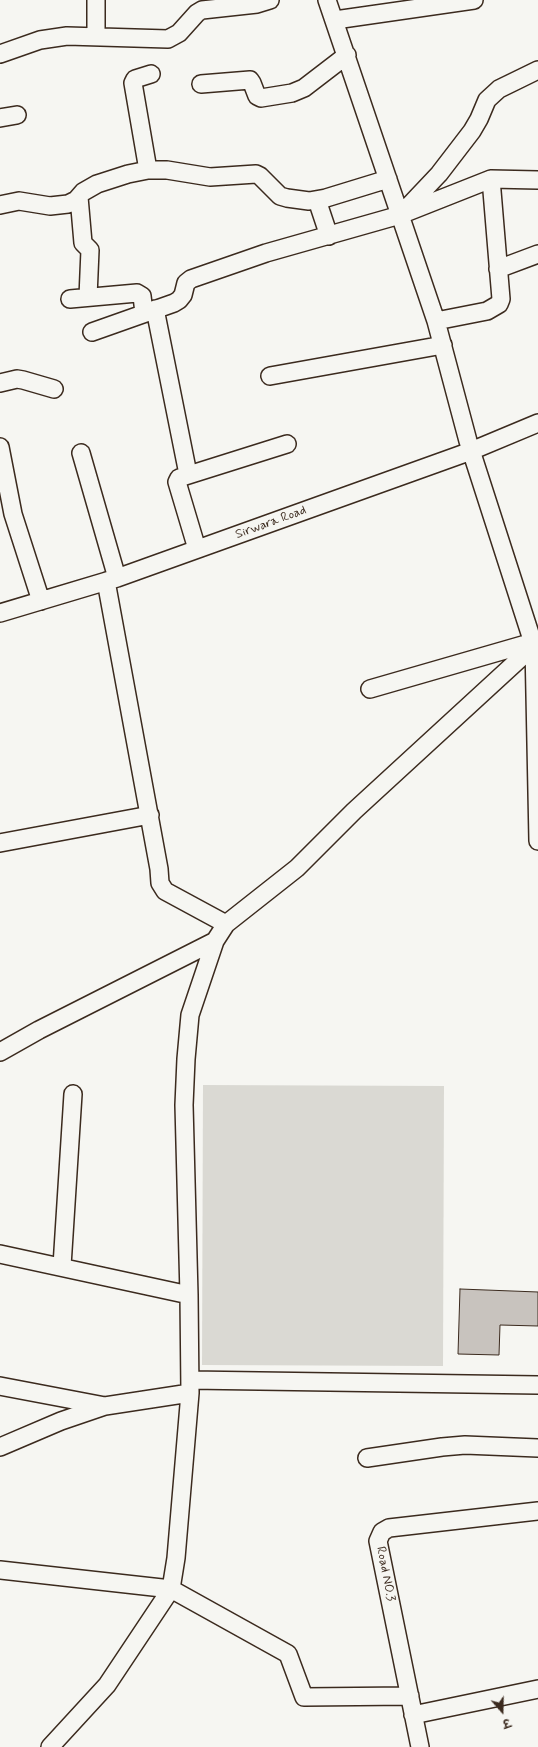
<!DOCTYPE html>
<html>
<head>
<meta charset="utf-8">
<style>
  body { margin:0 }
  #map { position:relative; width:538px; height:1747px; overflow:hidden; background:#f6f6f2; font-family:Mynerve,"Playpen Sans Deva",sans-serif }
  canvas { display:block }
  .north { position:absolute; left:482px; top:1691px; width:40px; height:40px; -webkit-text-stroke:3px #f6f6f2; paint-order:stroke; rotate:160deg; font-size:11px; font-weight:700; line-height:16px; text-align:center; color:#3b2a1e }
  .north::after { content:''; display:block; margin:auto; width:14px; height:18px; background:#3b2a1e; clip-path:polygon(50% 0,100% 100%,50% 72%,0 100%) }
</style>
</head>
<body>
<div id="map">
<canvas width="538" height="1747"></canvas>
<div class="north">उ</div>
</div>
<script>
const ctx = document.querySelector('canvas').getContext('2d');
ctx.lineJoin = 'round';
function fillPath(path, color) {
  ctx.fillStyle = color;
  ctx.fill(path, 'evenodd');
}
function toPath(rows) {
  const path = new Path2D();
  for (const r of rows) {
    path.moveTo(r[0], r[1]);
    for (let i = 2; i < r.length; i += 2) path.lineTo(r[i], r[i + 1]);
  }
  return path;
}
function stroke(path, color, width, dash) {
  ctx.strokeStyle = color;
  ctx.lineWidth = width;
  ctx.lineCap = dash ? 'butt' : 'round';
  ctx.setLineDash(dash || []);
  ctx.stroke(path);
}
function label(font, color, halo, rows, align = 'center') {
  ctx.font = font + ' Mynerve,sans-serif';
  ctx.lineWidth = 3;
  ctx.setLineDash([]);
  ctx.textBaseline = 'middle';
  ctx.strokeStyle = halo;
  ctx.fillStyle = color;
  for (const [text, x, y, turn = 0] of rows) {
    ctx.save();
    ctx.translate(x, y);
    ctx.rotate((+turn || 0) * Math.PI / 180);
    ctx.textAlign = isNaN(turn) ? turn : align;
    if (halo) ctx.strokeText(text, 0, 0);
    ctx.fillText(text, 0, 0);
    ctx.restore();
  }
}
const green = toPath([
  [203,1085,444,1086,443,1366,202,1365]
]);
const building = toPath([
  [460,1289,538,1292,538,1326,500,1325,499,1355,458,1354,460,1289]
]);
const minor = toPath([
  [327,0,436,321,468,441,534,646,538,841],
  [335,20,474,0],
  [96,36,96,0],
  [0,54,40,40,67,36,168,39,179,33,197,13,202,10,257,4,270,0],
  [201,84,250,80,252,83,257,96,261,98,292,93,304,88,347,55],
  [0,118,17,115],
  [148,170,133,83,135,79,151,74],
  [79,197,83,243,90,250,88,297],
  [317,200,329,236],
  [0,205,19,201,50,206,68,204,76,200,83,192,97,184,128,174,148,170,167,170,210,177,256,174,260,176,280,196,287,198,309,201,326,198,388,179],
  [404,211,439,174,472,131,479,119,487,100,499,89,538,70],
  [498,269,538,254],
  [70,299,137,293,142,296,144,313],
  [155,309,188,474],
  [436,321,487,311,499,304,501,299,491,179],
  [92,332,174,303,179,300,183,295,186,283,191,279,266,253,400,215,491,179,538,180],
  [270,376,443,345],
  [0,383,17,379,23,380,54,389],
  [0,447,13,514,41,601],
  [81,453,117,578],
  [197,549,177,482,179,478,287,444],
  [106,581,159,869,160,883,165,891,226,924],
  [0,613,117,578,471,451,538,423],
  [370,689,533,642],
  [0,843,150,815],
  [0,1052,39,1030,215,941],
  [0,1254,189,1295],
  [62,1266,73,1094],
  [190,1380,538,1385],
  [0,1386,105,1406],
  [0,1447,61,1421,105,1406,190,1393],
  [367,1458,442,1447,465,1445,538,1448],
  [0,1570,171,1589,288,1654,304,1697,410,1696],
  [413,1715,538,1689],
  [50,1747,107,1685,171,1589,176,1558,190,1393,189,1295,184,1105,186,1059,190,1015,215,941,226,924,297,868,354,811,538,642],
  [420,1747,378,1541,382,1532,389,1528,538,1511]
]);
const streetNames = [
  ["Sirwara Road",271,523,-20],
  ["Road NO.3",385,1574,79]
];
fillPath(green, '#dad9d3');
fillPath(building, '#c8c3be');
stroke(building, '#3b2a1e', 1);
stroke(minor, '#3b2a1e', 20);
stroke(minor, '#f6f6f2', 17);
label('13px', '#3b2a1e', '#f6f6f2', streetNames);
</script>
</body>
</html>
